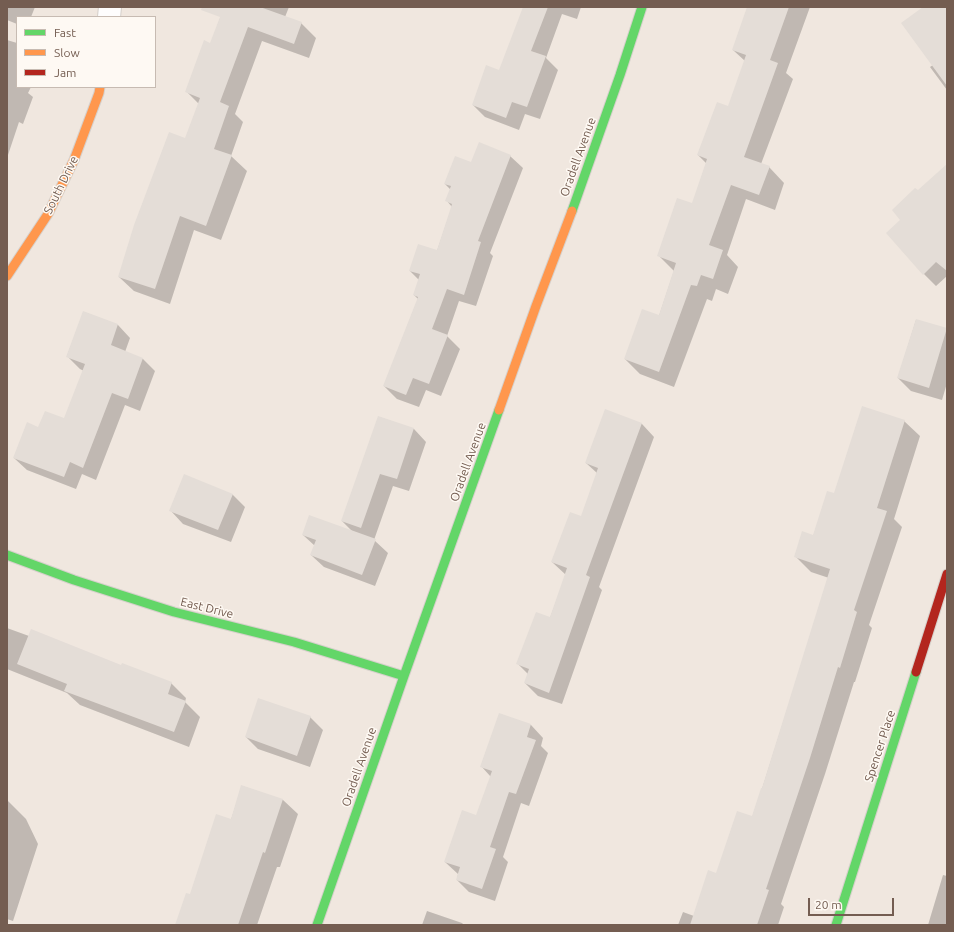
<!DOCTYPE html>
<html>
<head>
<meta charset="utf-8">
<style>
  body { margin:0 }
  #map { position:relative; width:954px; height:932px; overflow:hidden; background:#f8f4f0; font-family:Ubuntu,sans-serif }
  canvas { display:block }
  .frame { position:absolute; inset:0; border:8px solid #745d51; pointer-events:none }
  .legend { position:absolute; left:16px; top:16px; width:140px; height:72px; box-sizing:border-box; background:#fef9f3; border:1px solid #c7bbb2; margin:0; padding:5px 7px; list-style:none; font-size:12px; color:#745d51 }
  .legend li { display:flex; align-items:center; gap:8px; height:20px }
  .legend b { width:20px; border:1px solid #c7bbb2 }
  .scale { position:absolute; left:808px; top:898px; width:86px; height:18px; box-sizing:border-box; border:2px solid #745d51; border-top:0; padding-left:5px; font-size:12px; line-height:14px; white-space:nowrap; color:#745d51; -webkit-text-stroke:3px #fef9f3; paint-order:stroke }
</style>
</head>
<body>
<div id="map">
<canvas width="954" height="932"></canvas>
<div class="frame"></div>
<ul class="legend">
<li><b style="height:5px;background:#63d668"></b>Fast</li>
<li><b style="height:5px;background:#ff974d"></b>Slow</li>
<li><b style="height:5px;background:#b3261e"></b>Jam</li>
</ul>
<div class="scale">20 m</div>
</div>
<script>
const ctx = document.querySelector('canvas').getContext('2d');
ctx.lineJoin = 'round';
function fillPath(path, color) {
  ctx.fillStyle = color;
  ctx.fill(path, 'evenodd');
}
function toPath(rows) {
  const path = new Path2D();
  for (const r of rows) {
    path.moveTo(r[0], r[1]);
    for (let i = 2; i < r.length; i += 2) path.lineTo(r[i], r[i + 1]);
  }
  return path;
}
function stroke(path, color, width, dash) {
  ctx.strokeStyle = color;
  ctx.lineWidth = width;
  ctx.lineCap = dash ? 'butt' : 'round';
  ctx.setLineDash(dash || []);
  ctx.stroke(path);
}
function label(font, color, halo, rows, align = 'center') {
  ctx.font = font + ' Ubuntu,sans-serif';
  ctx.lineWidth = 3;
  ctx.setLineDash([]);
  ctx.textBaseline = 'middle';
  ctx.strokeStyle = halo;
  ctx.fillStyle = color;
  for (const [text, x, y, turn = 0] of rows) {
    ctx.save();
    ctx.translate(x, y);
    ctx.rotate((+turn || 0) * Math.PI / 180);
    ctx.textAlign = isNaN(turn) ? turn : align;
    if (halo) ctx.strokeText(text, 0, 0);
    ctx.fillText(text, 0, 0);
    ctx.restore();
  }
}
const residential = toPath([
  [7,7,947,7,947,925,7,925],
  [17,17,155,17,155,87,17,87]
]);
const shadow = toPath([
  [7,7,35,7,31,17,17,17,17,24,7,20],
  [224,7,289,7,285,17,301,23,316,38,309,58,262,41,235,114,243,122,231,156,247,171,221,240,194,230,170,304,134,291,119,277,186,139,199,104,186,91,211,44],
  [524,7,581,7,577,19,562,14,546,58,558,70,540,119,525,114,519,130,485,117,473,105,500,71],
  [748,7,810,7,786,73,793,79,761,164,769,167,784,183,775,210,746,199,727,255,738,267,728,294,716,289,712,301,707,299,674,387,640,374,625,359,659,316,674,271,658,255,693,204,707,164,698,155,729,107,745,61,733,50],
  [925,7,947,7,947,90,930,67,933,65],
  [7,40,17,43,17,87,31,87,28,93,33,97,23,124,19,122,7,158],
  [510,156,523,168,490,253,493,256,476,306,459,301,447,336,460,349,441,396,426,390,419,407,397,399,384,386,418,299,414,295,419,280,410,271,437,251,452,207,447,201,451,190,445,184,471,163],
  [947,176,947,276,936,286,924,274,901,220,918,192],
  [84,312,118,325,130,338,125,352,143,359,155,371,140,411,125,405,96,480,82,474,76,489,27,470,14,458,39,428,65,419,84,371,80,369,67,356],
  [916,320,947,330,947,383,942,400,911,391,898,378],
  [606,411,642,424,654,437,599,587,602,590,562,704,538,696,525,683,528,674,518,664,550,618,566,575,552,562,582,517,597,473,586,463],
  [379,417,414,429,426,442,409,491,393,486,374,540,388,553,375,586,324,567,311,555,315,546,303,535,354,533,342,521],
  [904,421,920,436,894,519,902,527,869,625,872,628,855,682,854,682,825,774,781,904,784,907,778,925,678,925,683,912,694,916,717,874,752,818,762,789,829,578,811,572,795,556,813,536,835,495],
  [232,494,245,507,231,542,183,524,171,511],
  [7,628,29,636,171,683,186,698,185,702,200,717,189,747,80,705,67,693,7,669],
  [500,714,531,725,543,738,541,746,548,753,529,806,521,803,503,857,508,862,495,901,469,892,457,880,458,874,445,862,477,816,491,777,481,766],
  [310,717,323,730,310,767,258,749,246,737],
  [242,786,283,800,298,814,280,867,277,867,257,925,176,925,191,895,231,820],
  [7,800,26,819,38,844,13,921,7,919],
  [947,874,947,925,928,925,943,875,947,876],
  [427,911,462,923,464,925,422,925]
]);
const building = toPath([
  [202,7,260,7,302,22,294,44,248,27,220,102,229,106,214,149,232,155,206,226,180,216,155,289,118,277,134,225,169,132,185,138,200,98,185,92,204,40,210,43,220,17,201,10],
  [523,7,548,7,531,51,546,56,527,107,512,102,506,118,472,105,486,65,499,70],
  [747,7,789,7,770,60,778,63,744,157,770,166,759,195,731,185,709,245,723,250,713,279,701,275,697,286,691,285,659,372,624,359,642,309,659,315,676,263,657,256,677,198,692,203,707,159,697,155,717,102,728,106,746,55,732,50],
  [923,7,947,7,947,86,901,23],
  [479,142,511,155,478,241,481,242,464,295,447,289,432,329,448,335,429,384,413,378,406,395,383,386,418,297,413,295,420,274,409,271,418,244,437,250,452,204,445,201,451,186,444,184,455,156,471,162],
  [947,164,947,271,936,262,923,275,886,233,900,220,892,210,915,188,918,190],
  [83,311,118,324,111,345,143,358,128,399,112,393,83,468,70,462,64,477,13,458,27,422,38,427,45,411,64,418,85,364,66,357],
  [916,319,947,328,929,388,897,378],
  [862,406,905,420,877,508,887,511,854,610,857,612,840,668,838,667,810,758,766,889,769,890,757,925,690,925,708,870,716,873,737,811,752,816,761,788,762,788,830,569,794,557,802,531,813,535,827,491,834,493],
  [605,409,642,423,586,575,590,577,549,693,524,683,529,669,516,664,536,612,550,617,567,568,551,562,570,512,581,516,598,468,585,463],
  [378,416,414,428,397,479,380,474,361,528,341,521],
  [184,474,233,494,218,530,169,511],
  [309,515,376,539,362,575,310,555,316,540,302,535],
  [31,629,121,665,122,663,172,682,168,694,186,701,174,732,64,691,67,684,17,664],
  [258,698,311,716,297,756,245,737],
  [499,713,531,724,527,737,536,740,516,794,509,792,490,847,496,849,482,889,456,880,460,867,444,862,462,810,476,815,492,771,480,767],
  [241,785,283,799,265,853,263,852,238,925,175,925,186,893,190,894,216,814,231,819]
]);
const street = toPath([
  [109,17,110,7]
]);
const fast = toPath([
  [572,211,620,75,642,7],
  [7,555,74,580,174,612,294,642,404,676],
  [317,925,404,676,499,410],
  [836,925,916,672]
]);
const slow = toPath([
  [7,276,48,214,74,160,99,93,100,87],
  [499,410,536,306,572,211]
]);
const jam = toPath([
  [916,672,947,574]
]);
const streetNames = [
  ["Oradell Avenue",578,157,-70],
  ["South Drive",61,185,-64],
  ["Oradell Avenue",468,462,-70],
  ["East Drive",207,608,14],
  ["Spencer Place",880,746,-72],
  ["Oradell Avenue",359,767,-71]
];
fillPath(residential, '#f0e7df');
fillPath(shadow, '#0003');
fillPath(building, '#e4ddd7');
stroke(street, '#d5d0cb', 24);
stroke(fast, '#d6d0cb', 11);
stroke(slow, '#d6d0cb', 11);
stroke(jam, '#d6d0cb', 11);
stroke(street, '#fefdfd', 22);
stroke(fast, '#63d668', 9);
stroke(slow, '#ff974d', 9);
stroke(jam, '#b3261e', 9);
label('12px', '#745d51', '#fef9f3', streetNames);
</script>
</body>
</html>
